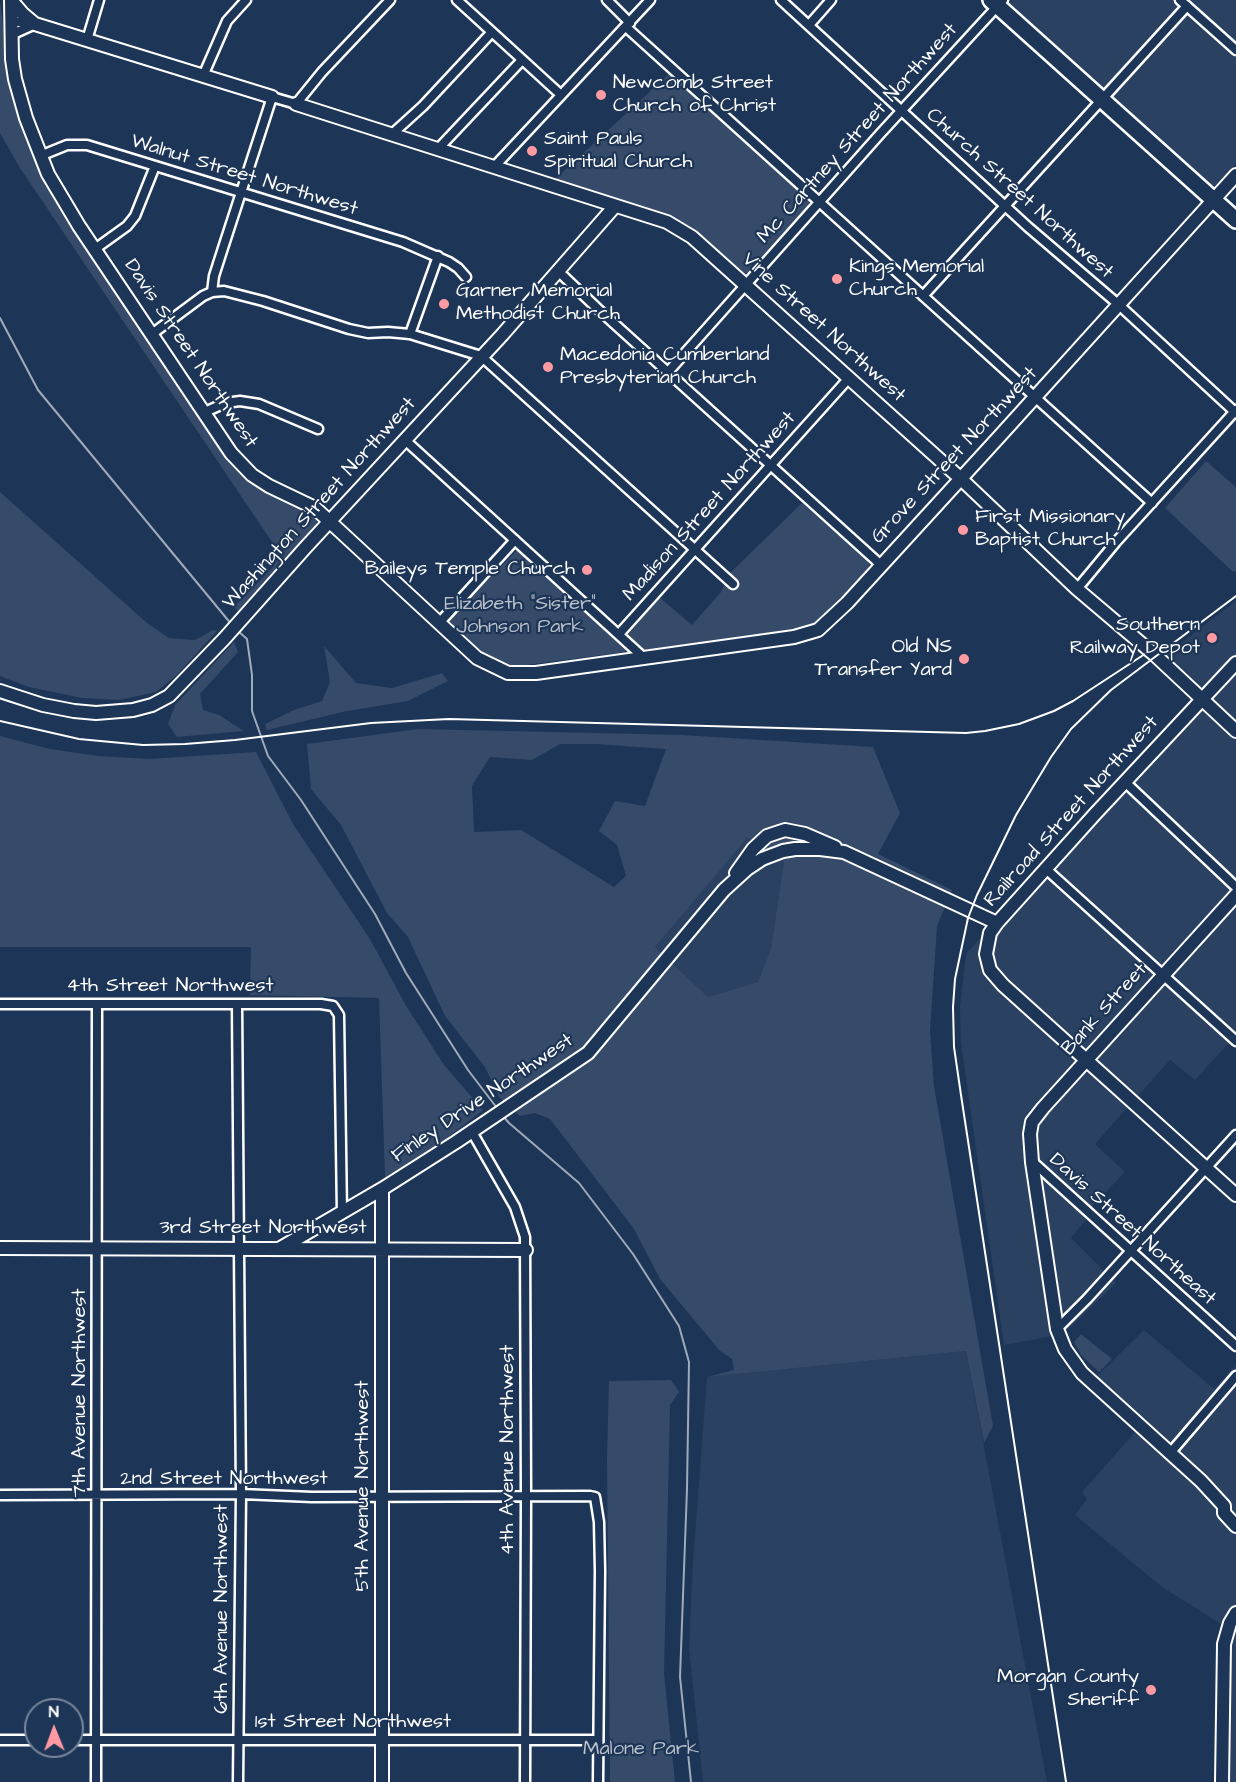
<!DOCTYPE html>
<html>
<head>
<meta charset="utf-8">
<style>
  body { margin:0 }
  #map { position:relative; width:1236px; height:1782px; overflow:hidden; background:#1d3557; font-family:"Architects Daughter",sans-serif }
  canvas { display:block }
  .north { position:absolute; left:24px; top:1698px; width:60px; height:60px; box-sizing:border-box; background:#1d3557; border:2px solid #77869a; border-radius:50%; rotate:359deg; font-size:16px; font-weight:700; line-height:24px; text-align:center; color:#fff }
  .north::after { content:''; display:block; margin:auto; width:21px; height:27px; background:#ff9aa2; clip-path:polygon(50% 0,100% 100%,50% 72%,0 100%) }
</style>
</head>
<body>
<div id="map">
<canvas width="1236" height="1782"></canvas>
<div class="north">N</div>
</div>
<script>
const ctx = document.querySelector('canvas').getContext('2d');
ctx.lineJoin = 'round';
function fillPath(path, color) {
  ctx.fillStyle = color;
  ctx.fill(path, 'evenodd');
}
function toPath(rows) {
  const path = new Path2D();
  for (const r of rows) {
    path.moveTo(r[0], r[1]);
    for (let i = 2; i < r.length; i += 2) path.lineTo(r[i], r[i + 1]);
  }
  return path;
}
function stroke(path, color, width, dash) {
  ctx.strokeStyle = color;
  ctx.lineWidth = width;
  ctx.lineCap = dash ? 'butt' : 'round';
  ctx.setLineDash(dash || []);
  ctx.stroke(path);
}
function label(font, color, halo, rows, align = 'center') {
  ctx.font = font + ' "Architects Daughter",sans-serif';
  ctx.lineWidth = 4.5;
  ctx.setLineDash([]);
  ctx.textBaseline = 'middle';
  ctx.strokeStyle = halo;
  ctx.fillStyle = color;
  for (const [text, x, y, turn = 0] of rows) {
    ctx.save();
    ctx.translate(x, y);
    ctx.rotate((+turn || 0) * Math.PI / 180);
    ctx.textAlign = isNaN(turn) ? turn : align;
    if (halo) ctx.strokeText(text, 0, 0);
    ctx.fillText(text, 0, 0);
    ctx.restore();
  }
}
const built = toPath([
  [1012,0,1236,0,1236,164,1216,185,1209,185,1009,3],
  [1236,601,1236,1035,1195,1080,1170,1060,1095,1144,1125,1172,1090,1209,1085,1221,1071,1238,1116,1283,1063,1334,1004,1345,961,1043,960,1007,966,954,1195,699,1156,662],
  [746,838,784,861,771,948,758,982,708,997,655,947],
  [1144,1330,1214,1389,1236,1365,1236,1782,1218,1782,1221,1624,1162,1587,1075,1515,1087,1499,1082,1492,1143,1423,1094,1379],
  [966,1351,1047,1782,703,1782,689,1648,693,1561,707,1377]
]);
const green = toPath([
  [0,1,8,66,17,105,28,142,36,162,68,221,230,463,244,478,261,490,292,504,316,519,318,527,239,612,234,607,274,566,276,558,274,545,20,168,0,133],
  [669,74,809,200,809,205,748,272,742,274,700,235,672,219,553,181],
  [1206,461,1236,487,1236,571,1233,572,1165,508],
  [0,492,147,623,169,638,195,640,213,630,217,631,176,676,156,692,119,700,82,698,29,687,0,676],
  [802,503,868,562,870,569,824,619,806,631,644,651,625,634,659,597,692,625,721,592,729,574],
  [518,549,626,648,625,652,526,665,509,665,481,654,449,624,452,617],
  [234,642,238,652,200,694,203,710,219,715,244,731,177,737,168,724,175,705],
  [324,646,356,683,392,688,442,673,448,681,408,701,347,711,267,730,265,724,294,710,322,701,330,682],
  [418,729,682,735,873,747,900,813,878,854,952,890,937,926,930,1031,934,1086,993,1426,984,1443,966,1351,707,1377,734,1370,732,1359,720,1351,660,1279,634,1229,550,1119,535,1113,520,1116,499,1097,485,1067,445,1016,408,937,387,913,341,825,311,789,307,744],
  [560,744,596,744,666,749,645,806,615,801,599,831,617,845,626,876,614,887,521,830,474,832,472,786,490,757,532,760],
  [747,838,784,861,771,948,758,982,708,997,655,947],
  [0,736,50,749,98,756,149,759,256,752,293,824,370,939,405,1004,444,1065,483,1110,443,1141,385,1177,379,998,250,995,251,947,0,947],
  [1081,1334,1112,1359,1099,1372,1081,1355,1074,1342],
  [671,1380,679,1392,670,1405,664,1673,675,1782,610,1782,607,1459,609,1381]
]);
const stream = toPath([
  [0,318,38,390,232,625],
  [238,631,247,639,252,675,252,711,268,756,301,800,375,914,406,973,468,1070,497,1108],
  [502,1115,509,1123,579,1183,633,1254,679,1326,689,1362,687,1489,680,1677,691,1782]
]);
const street = toPath([
  [457,0,561,95],
  [607,0,630,23],
  [781,0,1028,227,1118,304,1236,413],
  [1180,0,1236,50],
  [12,21,35,24],
  [809,25,831,0],
  [626,27,1152,503],
  [13,34,35,24],
  [87,40,99,0],
  [203,76,227,21,246,0],
  [391,135,423,106,491,33],
  [438,149,522,60],
  [40,156,67,145,87,145,403,242,449,262,458,268,466,277],
  [494,167,650,0],
  [95,249,127,226,135,216,155,166],
  [558,271,598,309,881,565],
  [212,292,214,276,223,248,272,97,296,104,322,72,390,0],
  [923,296,1187,6],
  [152,334,203,296,212,292,224,291,263,301,349,329,368,333,388,332,410,334,481,356,733,584],
  [410,334,438,256],
  [668,372,880,134,1003,0],
  [205,412,225,403,240,401,259,404,318,429],
  [405,440,643,657],
  [1077,589,1116,542,1236,410],
  [440,622,515,540],
  [619,634,849,378],
  [1125,782,1236,887],
  [1046,869,1236,1041],
  [0,1004,321,1004,333,1006,339,1015,342,1213],
  [237,1004,241,1494,238,1782],
  [472,1132,515,1207,525,1237,526,1496,525,1782],
  [1033,1162,1236,1346],
  [1057,1329,1087,1299,1236,1135],
  [1171,1452,1236,1376],
  [0,1495,241,1494,312,1497,590,1496,595,1497,599,1522,600,1571,598,1782],
  [0,1740,36,1740],
  [72,1740,598,1740],
  [96,1782,97,1004]
]);
const secondary = toPath([
  [11,0,12,59,15,79,26,118,48,174,79,226,231,453,252,475,269,486,315,508,477,658,508,673,536,673,794,637,818,630,847,603,998,438,1236,175],
  [11,0,22,13,35,24,272,97],
  [296,104,667,222,692,237,960,478,1077,589,1156,656,1236,731],
  [1236,663,1095,814,997,923,990,933,986,954,990,970,1003,985,1236,1195],
  [0,691,43,705,74,711,96,713,133,710,152,705,169,696,224,639,305,548,502,335,615,206],
  [736,873,753,849,767,836,785,830,805,834,835,847],
  [1236,895,1043,1108,1032,1122,1030,1134,1032,1162,1057,1329,1065,1349,1082,1373,1201,1481,1224,1506,1224,1513,1236,1526],
  [0,1248,526,1250],
  [279,1249,382,1189,456,1142,588,1053,724,890,747,869,762,859,783,851,795,849,820,849,844,852,997,923],
  [382,1782,382,1189],
  [1222,1782,1224,1644,1230,1623,1236,1613]
]);
const highway = toPath([
  [991,0,1236,220]
]);
const rail = toPath([
  [0,721,79,739,143,745,185,744,235,740,371,723,449,719,966,733,985,731,1019,724,1054,711,1073,701,1151,650],
  [1066,1782,961,1095,954,1047,953,1007,955,979,968,918,977,895,1016,815,1051,757,1071,729,1111,690,1236,596]
]);
const markers = [
  [601,95,6,"#ff9aa2"],
  [532,151,6,"#ff9aa2"],
  [837,279,6,"#ff9aa2"],
  [444,304,6,"#ff9aa2"],
  [548,367,6,"#ff9aa2"],
  [963,530,6,"#ff9aa2"],
  [587,570,6,"#ff9aa2"],
  [1212,638,6,"#ff9aa2"],
  [964,659,6,"#ff9aa2"],
  [1151,1690,6,"#ff9aa2"]
];
const poiNames = [
  ["Newcomb Street",613,84],
  ["Church of Christ",613,107],
  ["Saint Pauls",544,140],
  ["Spiritual Church",544,163],
  ["Kings Memorial",849,268],
  ["Church",849,291],
  ["Garner Memorial",456,292],
  ["Methodist Church",456,315],
  ["Macedonia Cumberland",560,356],
  ["Presbyterian Church",560,379],
  ["First Missionary",975,518],
  ["Baptist Church",975,541],
  ["Baileys Temple Church",575,570,"right"],
  ["Southern",1200,626,"right"],
  ["Railway Depot",1200,649,"right"],
  ["Old NS",952,648,"right"],
  ["Transfer Yard",952,671,"right"],
  ["Morgan County",1139,1678,"right"],
  ["Sheriff",1139,1701,"right"]
];
const streetNames = [
  ["Mc Cartney Street Northwest",858,134,-48],
  ["Walnut Street Northwest",244,176,17],
  ["Church Street Northwest",1019,194,42],
  ["Vine Street Northwest",823,328,42],
  ["Davis Street Northwest",190,354,56],
  ["Grove Street Northwest",955,456,-47],
  ["Washington Street Northwest",320,504,-48],
  ["Madison Street Northwest",710,507,-48],
  ["Railroad Street Northwest",1072,812,-48],
  ["4th Street Northwest",170,987],
  ["Bank Street",1105,1010,-48],
  ["Finley Drive Northwest",483,1099,-34],
  ["3rd Street Northwest",263,1229],
  ["Davis Street Northeast",1132,1230,42],
  ["7th Avenue Northwest",81,1393,-90],
  ["4th Avenue Northwest",509,1450,-90],
  ["2nd Street Northwest",224,1480],
  ["5th Avenue Northwest",364,1486,-90],
  ["6th Avenue Northwest",223,1609,-90],
  ["1st Street Northwest",353,1723]
];
const parkNames = [
  ["Elizabeth \"Sister\"",520,605],
  ["Johnson Park",520,628],
  ["Malone Park",641,1750]
];
fillPath(built, '#2a4161');
fillPath(green, '#364b69');
stroke(stream, '#a0aab8', 2);
stroke(street, '#fff', 13);
stroke(secondary, '#fff', 16);
stroke(highway, '#fff', 20);
stroke(street, '#1d3557', 8);
stroke(secondary, '#1d3557', 12);
stroke(highway, '#1d3557', 15);
stroke(rail, '#fff', 2);
for (const [x, y, r, color] of markers) {
  const dot = new Path2D();
  dot.arc(x, y, r, 0, 2 * Math.PI);
  ctx.fillStyle = color;
  ctx.fill(dot);
  stroke(dot, '#1d3557', 2);
}
label('20px', '#fff', '#1d3557', poiNames, 'left');
label('20px', '#fff', '#1d3557', streetNames);
label('20px', '#b9c0ca', '#1d3557', parkNames);
</script>
</body>
</html>
